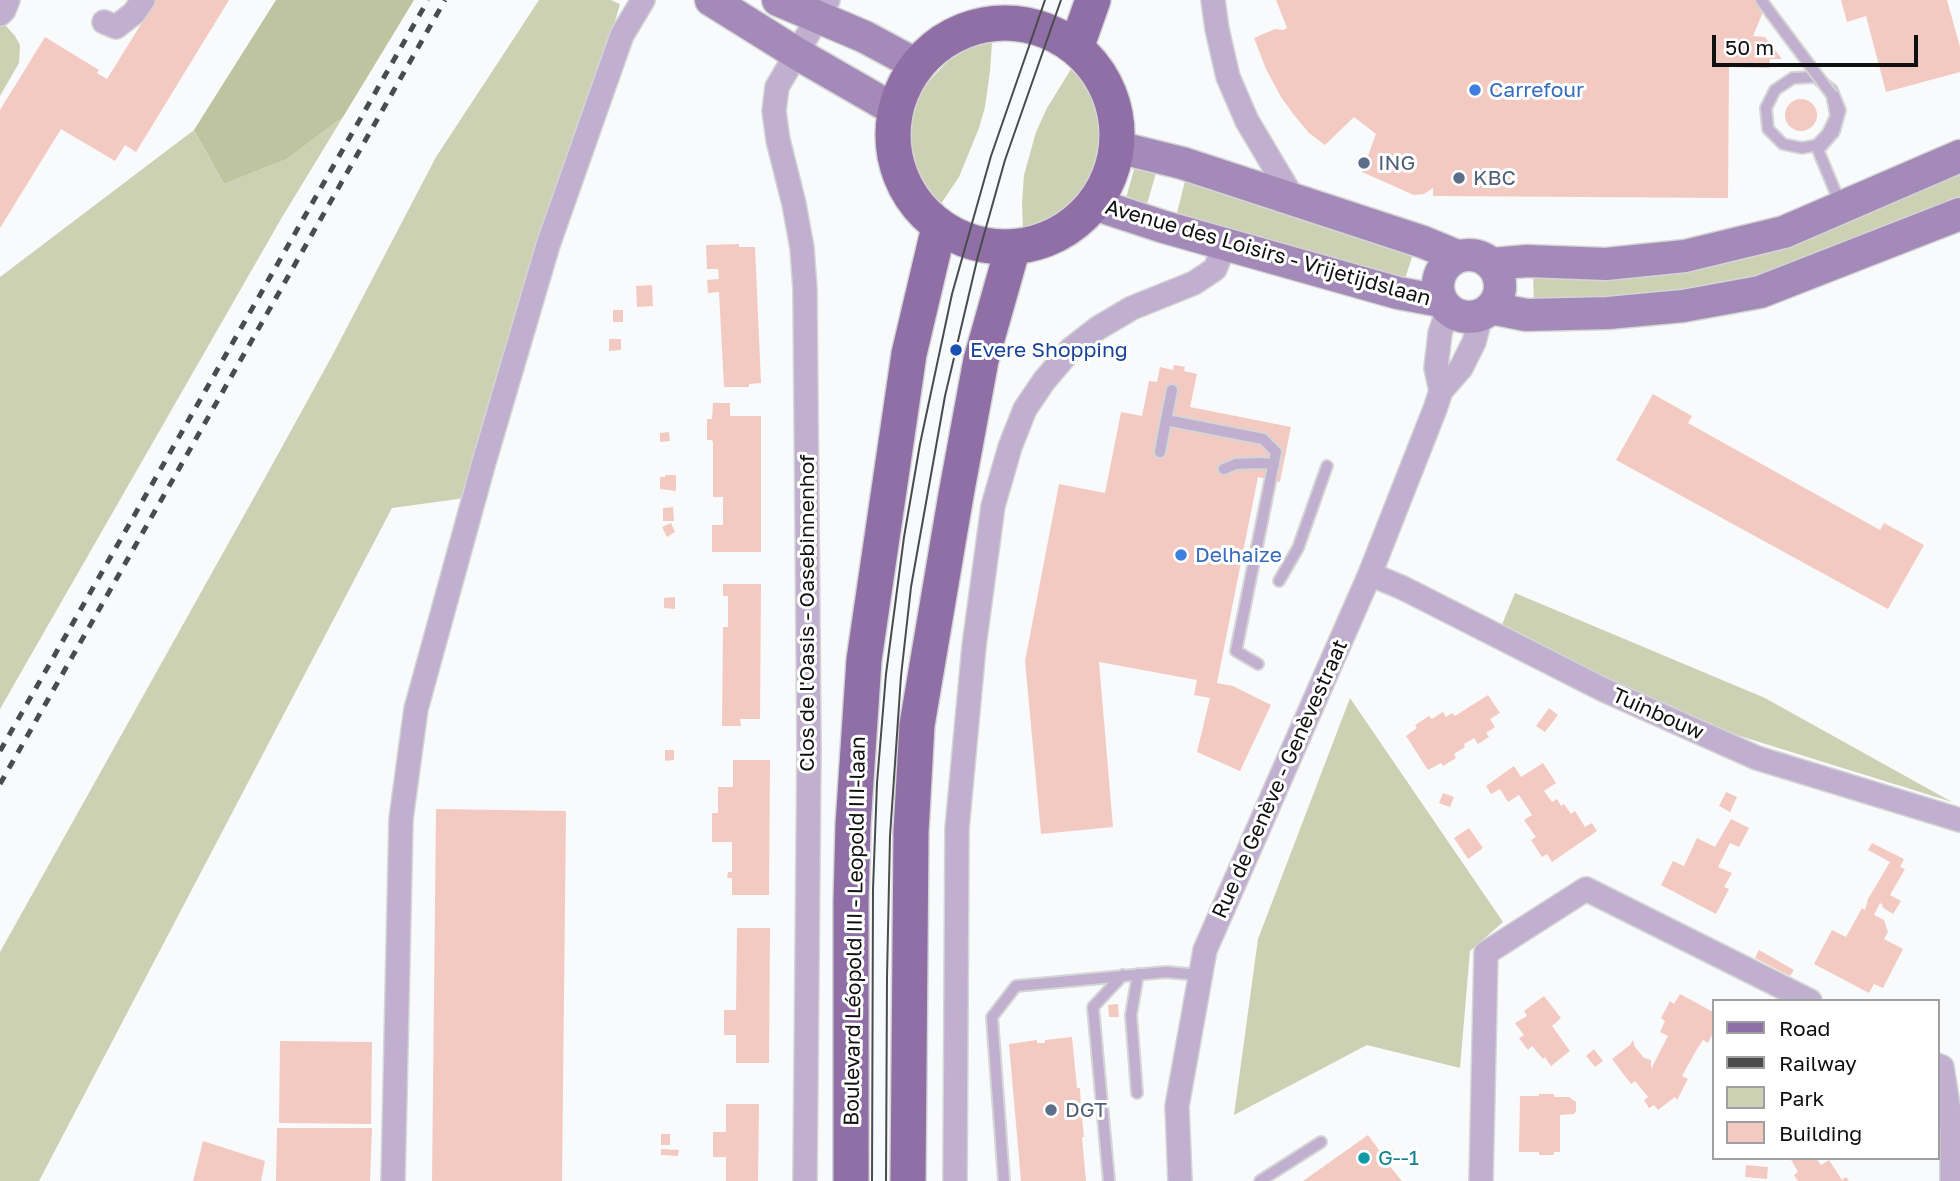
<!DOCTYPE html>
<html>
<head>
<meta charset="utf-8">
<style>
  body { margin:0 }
  #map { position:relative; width:1960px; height:1181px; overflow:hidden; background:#f9fafb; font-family:"Golos Text",sans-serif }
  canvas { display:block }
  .legend { position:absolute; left:1712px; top:999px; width:228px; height:161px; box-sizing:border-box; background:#fff; border:2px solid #9f9f9f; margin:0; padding:9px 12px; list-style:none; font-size:21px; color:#0f1010 }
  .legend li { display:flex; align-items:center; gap:14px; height:35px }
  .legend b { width:35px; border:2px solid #9f9f9f }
  .scale { position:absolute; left:1712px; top:35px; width:206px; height:32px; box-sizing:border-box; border:4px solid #0f1010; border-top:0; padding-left:9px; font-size:21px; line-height:24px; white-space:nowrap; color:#0f1010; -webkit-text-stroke:5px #fff; paint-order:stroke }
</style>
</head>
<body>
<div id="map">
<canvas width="1960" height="1181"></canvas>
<ul class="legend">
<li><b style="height:9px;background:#906fa7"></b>Road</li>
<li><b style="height:9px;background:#4a4b4c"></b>Railway</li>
<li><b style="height:19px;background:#cdd1b4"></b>Park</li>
<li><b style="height:19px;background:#f3cac2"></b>Building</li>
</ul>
<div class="scale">50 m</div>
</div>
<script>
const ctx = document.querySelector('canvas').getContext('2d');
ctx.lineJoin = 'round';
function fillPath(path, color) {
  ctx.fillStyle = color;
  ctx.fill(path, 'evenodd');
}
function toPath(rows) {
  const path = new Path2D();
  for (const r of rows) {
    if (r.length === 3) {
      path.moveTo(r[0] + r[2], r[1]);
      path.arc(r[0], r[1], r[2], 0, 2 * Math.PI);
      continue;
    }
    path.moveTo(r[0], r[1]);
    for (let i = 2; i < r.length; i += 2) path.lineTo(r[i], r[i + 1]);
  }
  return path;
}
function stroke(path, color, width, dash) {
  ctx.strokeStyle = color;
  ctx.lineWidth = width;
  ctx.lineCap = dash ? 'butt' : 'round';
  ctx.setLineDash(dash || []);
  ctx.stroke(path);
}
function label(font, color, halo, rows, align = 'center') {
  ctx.font = font + ' "Golos Text",sans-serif';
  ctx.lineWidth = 6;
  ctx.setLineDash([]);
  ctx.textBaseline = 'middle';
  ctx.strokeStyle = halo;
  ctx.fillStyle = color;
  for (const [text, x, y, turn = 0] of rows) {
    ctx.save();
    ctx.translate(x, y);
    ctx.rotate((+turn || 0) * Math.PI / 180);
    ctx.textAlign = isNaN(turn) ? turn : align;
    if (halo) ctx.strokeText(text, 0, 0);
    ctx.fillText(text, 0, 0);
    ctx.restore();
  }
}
const green = toPath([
  [539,0,611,0,620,4,480,496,392,508,39,1181,0,1181,0,952,266,476,332,356,436,157],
  [0,24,6,26,15,36,20,45,19,63,0,96],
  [986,42,992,42,990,71,985,107,979,128,959,177,940,205,927,192,914,163,910,134,913,109,927,83,949,60,973,46],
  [1071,69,1085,84,1092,98,1098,116,1100,139,1095,169,1087,186,1072,205,1060,215,1045,223,1023,230,1022,203,1024,175,1036,132,1047,108],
  [343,117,281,219,0,709,0,277,194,130,224,184,287,159],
  [1135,166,1156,173,1147,204,1126,198],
  [1960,167,1960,205,1875,239,1700,295,1534,305,1533,271,1621,273],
  [1185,181,1414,251,1404,282,1177,213],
  [1515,593,1765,698,1952,802,1727,732,1611,684,1501,627],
  [1350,698,1503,922,1470,951,1460,1068,1367,1045,1234,1115,1258,939]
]);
const forest = toPath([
  [276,0,414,0,343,117,287,159,224,184,194,130]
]);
const building = toPath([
  [156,0,229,0,136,152,125,145,115,161,61,129,0,228,0,110,45,37,99,70,97,73,107,79],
  [1276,0,1768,0,1753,36,1765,37,1782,59,1770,59,1769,68,1729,67,1728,198,1433,196,1433,188,1424,194,1414,195,1362,172,1376,134,1354,117,1325,145,1309,133,1294,115,1281,97,1266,69,1254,38,1275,29,1283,30,1287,28],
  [1841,0,1947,0,1960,47,1960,72,1886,92,1866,16,1847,22],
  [1801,115,16],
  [739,244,739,247,755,247,761,383,749,384,749,387,724,387,719,292,708,293,707,280,719,279,718,269,707,269,706,245],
  [652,285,653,306,637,307,636,286],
  [613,310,623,310,623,322,613,322],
  [609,339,621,339,621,350,609,351],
  [1174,365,1185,367,1184,371,1197,374,1190,407,1291,427,1280,482,1258,477,1217,683,1233,686,1271,705,1240,771,1197,752,1210,698,1194,695,1197,680,1099,662,1113,827,1041,834,1025,661,1059,484,1105,493,1121,412,1142,416,1149,381,1157,382,1160,367,1173,370],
  [1653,394,1692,416,1688,423,1880,530,1884,523,1924,545,1888,609,1616,460],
  [713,403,730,403,730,416,761,416,761,552,712,552,712,525,723,525,723,497,713,497,713,443,712,440,707,440,707,419,712,419],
  [669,432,670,441,660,442,660,433],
  [665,475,676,475,676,491,660,489,660,477,665,477],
  [673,507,674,521,663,521,663,508],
  [671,523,675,532,667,537,662,527],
  [723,584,761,584,760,719,740,719,741,726,722,726,723,627,728,627,728,596,723,596],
  [675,597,675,609,664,608,664,598],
  [1488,695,1500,713,1490,719,1495,727,1486,733,1489,737,1478,744,1474,738,1464,744,1465,747,1454,754,1456,758,1443,766,1441,763,1428,770,1406,736,1417,728,1415,725,1429,716,1432,719,1443,712,1446,717,1452,713,1455,716],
  [1549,708,1558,715,1545,732,1536,726],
  [665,750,674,750,674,760,665,761],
  [733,760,770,760,769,895,732,895,732,878,727,878,728,872,732,872,732,842,712,842,712,813,718,813,718,787,733,787],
  [1543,763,1556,783,1544,791,1552,802,1557,799,1561,806,1564,804,1571,814,1575,811,1585,827,1592,823,1597,831,1552,862,1547,854,1542,857,1531,840,1536,837,1524,820,1532,815,1519,795,1508,802,1500,789,1491,794,1486,786,1514,766,1521,777],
  [1726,792,1737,797,1730,812,1719,806],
  [1443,793,1454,797,1450,807,1439,803],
  [436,809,566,811,562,1181,432,1181],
  [1731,819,1749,828,1739,847,1730,843,1718,867,1732,873,1724,887,1729,889,1716,914,1661,885,1673,861,1684,866,1697,838,1715,847],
  [1469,828,1483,848,1468,859,1454,838],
  [1872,843,1904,859,1900,867,1905,869,1890,895,1901,901,1893,914,1882,907,1883,905,1880,903,1874,915,1884,920,1888,932,1884,939,1903,949,1883,988,1874,984,1869,993,1814,964,1832,930,1846,937,1862,908,1865,910,1868,899,1890,862,1868,850],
  [737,928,770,928,769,1063,736,1063,736,1035,724,1035,724,1010,736,1010],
  [1759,950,1794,970,1790,976,1755,958],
  [1680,994,1713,1012,1713,1033,1708,1043,1703,1040,1697,1049,1682,1076,1688,1079,1677,1100,1675,1097,1658,1110,1654,1105,1649,1108,1644,1100,1648,1097,1635,1081,1631,1084,1612,1059,1630,1045,1633,1040,1635,1047,1644,1058,1651,1060,1651,1069,1668,1036,1660,1032,1665,1021,1661,1018,1670,1001,1674,1004],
  [1544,996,1561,1018,1552,1026,1570,1051,1551,1066,1545,1057,1543,1059,1532,1046,1528,1050,1519,1038,1524,1035,1515,1023,1527,1016,1524,1011],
  [1118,1004,1119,1017,1109,1017,1108,1005],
  [1072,1037,1077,1088,1080,1088,1081,1107,1079,1108,1080,1117,1082,1117,1084,1137,1082,1137,1086,1181,1021,1181,1009,1044,1037,1040,1037,1043,1045,1043,1045,1040],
  [280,1041,372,1042,371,1124,279,1123],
  [1594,1049,1603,1061,1595,1067,1586,1056],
  [1539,1094,1554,1094,1554,1097,1569,1097,1576,1102,1576,1111,1574,1114,1560,1115,1560,1152,1554,1152,1554,1155,1539,1155,1539,1152,1519,1152,1520,1096,1539,1096],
  [726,1104,759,1104,758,1181,726,1181,726,1157,713,1157,713,1132,726,1132],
  [277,1128,372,1128,370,1181,276,1181],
  [661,1134,670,1134,670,1145,661,1145],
  [1368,1135,1381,1153,1387,1149,1393,1150,1395,1159,1388,1164,1402,1181,1303,1181],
  [203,1141,265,1161,261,1181,193,1181],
  [661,1149,679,1150,678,1156,661,1155],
  [1790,1158,1816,1158,1821,1165,1829,1160,1842,1180,1846,1177,1849,1181,1798,1181,1794,1175,1798,1172],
  [1746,1165,1768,1167,1767,1179,1745,1177]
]);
const lane = toPath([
  [1832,95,1836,116,1828,133,1817,145,1802,148,1783,144,1768,129,1766,108,1775,90,1793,78,1815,77,1832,90,1840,110,1834,132,1818,150,1840,203],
  [1166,420,1172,390],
  [1160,452,1166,420,1263,439,1276,452,1236,651,1258,664],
  [1224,469,1236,464,1258,463,1274,464],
  [1279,581,1298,548,1327,466],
  [1137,1093,1131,1015,1138,974],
  [1004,1181,992,1017,1016,986,1166,972,1200,975],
  [1109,1181,1093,1007,1123,975],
  [1260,1181,1321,1142]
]);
const street = toPath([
  [1213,0,1217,29,1228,77,1247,121,1294,200],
  [0,14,4,10,8,0],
  [104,22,116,27,134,13,143,0],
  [1441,391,1436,368,1440,333,1448,310],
  [1370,574,1403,588,1602,689,1757,758,1960,820],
  [1937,1065,1942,1067,1952,1130,1952,1181],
  [393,1181,401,819,416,709,484,462,548,245,622,35,643,0],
  [805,1181,809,749,805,289,802,248,794,204,778,140,774,111,777,87,828,0],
  [955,1181,957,829,974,646,993,506,1010,447,1025,409,1044,381,1071,349,1098,328,1132,308,1194,283,1215,269,1225,244],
  [1180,1181,1177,1106,1205,950,1370,574,1435,409,1441,391,1461,368,1474,342,1481,315],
  [1481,1181,1486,953,1586,889,1810,1001]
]);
const secondary = toPath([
  [711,0,796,53,895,110],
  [778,0,865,37,917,65],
  [1117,147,1182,163,1423,242,1457,256],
  [1094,204,1164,227,1398,293,1441,301],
  [1469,286,31],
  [1492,264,1527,261,1606,264,1685,256,1784,232,1960,156],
  [1491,308,1526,315,1608,313,1683,306,1760,292,1960,214]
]);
const primary = toPath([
  [1005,135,112],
  [1076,48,1093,0],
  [851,1181,851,901,853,825,864,660,909,354,939,227],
  [908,1181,911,832,917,725,956,495,981,360,1013,247]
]);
const tram = toPath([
  [872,1181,873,889,877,783,886,674,904,537,920,444,952,294,991,156,1045,0],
  [886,1181,887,977,890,836,901,676,911,587,945,396,978,256,1005,160,1061,0]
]);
const rail = toPath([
  [0,751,428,0],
  [0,784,445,0]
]);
const laneBridge = toPath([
  [1761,0,1832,95]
]);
const markers = [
  [1475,90,7,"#3f7fe0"],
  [1364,163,7,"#5c6f8a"],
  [1459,178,7,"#5c6f8a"],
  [956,350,7,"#1a4fb4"],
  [1181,555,7,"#3f7fe0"],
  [1051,1110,7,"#5c6f8a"],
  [1364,1158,7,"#0f9aa8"]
];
const shopNames = [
  ["Carrefour",1489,90],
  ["Delhaize",1195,555]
];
const serviceNames = [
  ["ING",1378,163],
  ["KBC",1473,178],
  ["DGT",1065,1110]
];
const streetNames = [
  ["Avenue des Loisirs - Vrijetijdslaan",1268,253,16],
  ["Clos de l'Oasis - Oasebinnenhof",807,613,-90],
  ["Tuinbouw",1658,714,24],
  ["Rue de Genève - Genèvestraat",1280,779,-66],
  ["Boulevard Léopold III - Leopold III-laan",855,931,-89]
];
const transitNames = [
  ["Evere Shopping",970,350]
];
const cultureNames = [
  ["G--1",1378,1158]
];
fillPath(green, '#cdd1b4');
fillPath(forest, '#bec3a0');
fillPath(building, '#f3cac2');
stroke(lane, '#d4d5d5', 14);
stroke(street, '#d4d5d5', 26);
stroke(secondary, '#d4d5d5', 35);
stroke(primary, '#d4d5d5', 38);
stroke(lane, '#c0afce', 10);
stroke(street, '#c0afce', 23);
stroke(secondary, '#a48ab8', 32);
stroke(primary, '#906fa7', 35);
stroke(tram, '#4a4b4c', 2);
stroke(rail, '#4a4b4c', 5, [9, 9]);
stroke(laneBridge, '#d4d5d5', 14, []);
stroke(laneBridge, '#c0afce', 10);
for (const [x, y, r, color] of markers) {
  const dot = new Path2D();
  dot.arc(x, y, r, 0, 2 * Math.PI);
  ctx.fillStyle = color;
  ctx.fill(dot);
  stroke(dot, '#fff', 2.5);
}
label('21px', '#366cbe', '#fff', shopNames, 'left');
label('21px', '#4e5e75', '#fff', serviceNames, 'left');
label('21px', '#0f1010', '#fff', streetNames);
label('21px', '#164399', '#fff', transitNames, 'left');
label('21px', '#0d838f', '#fff', cultureNames, 'left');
</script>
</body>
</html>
